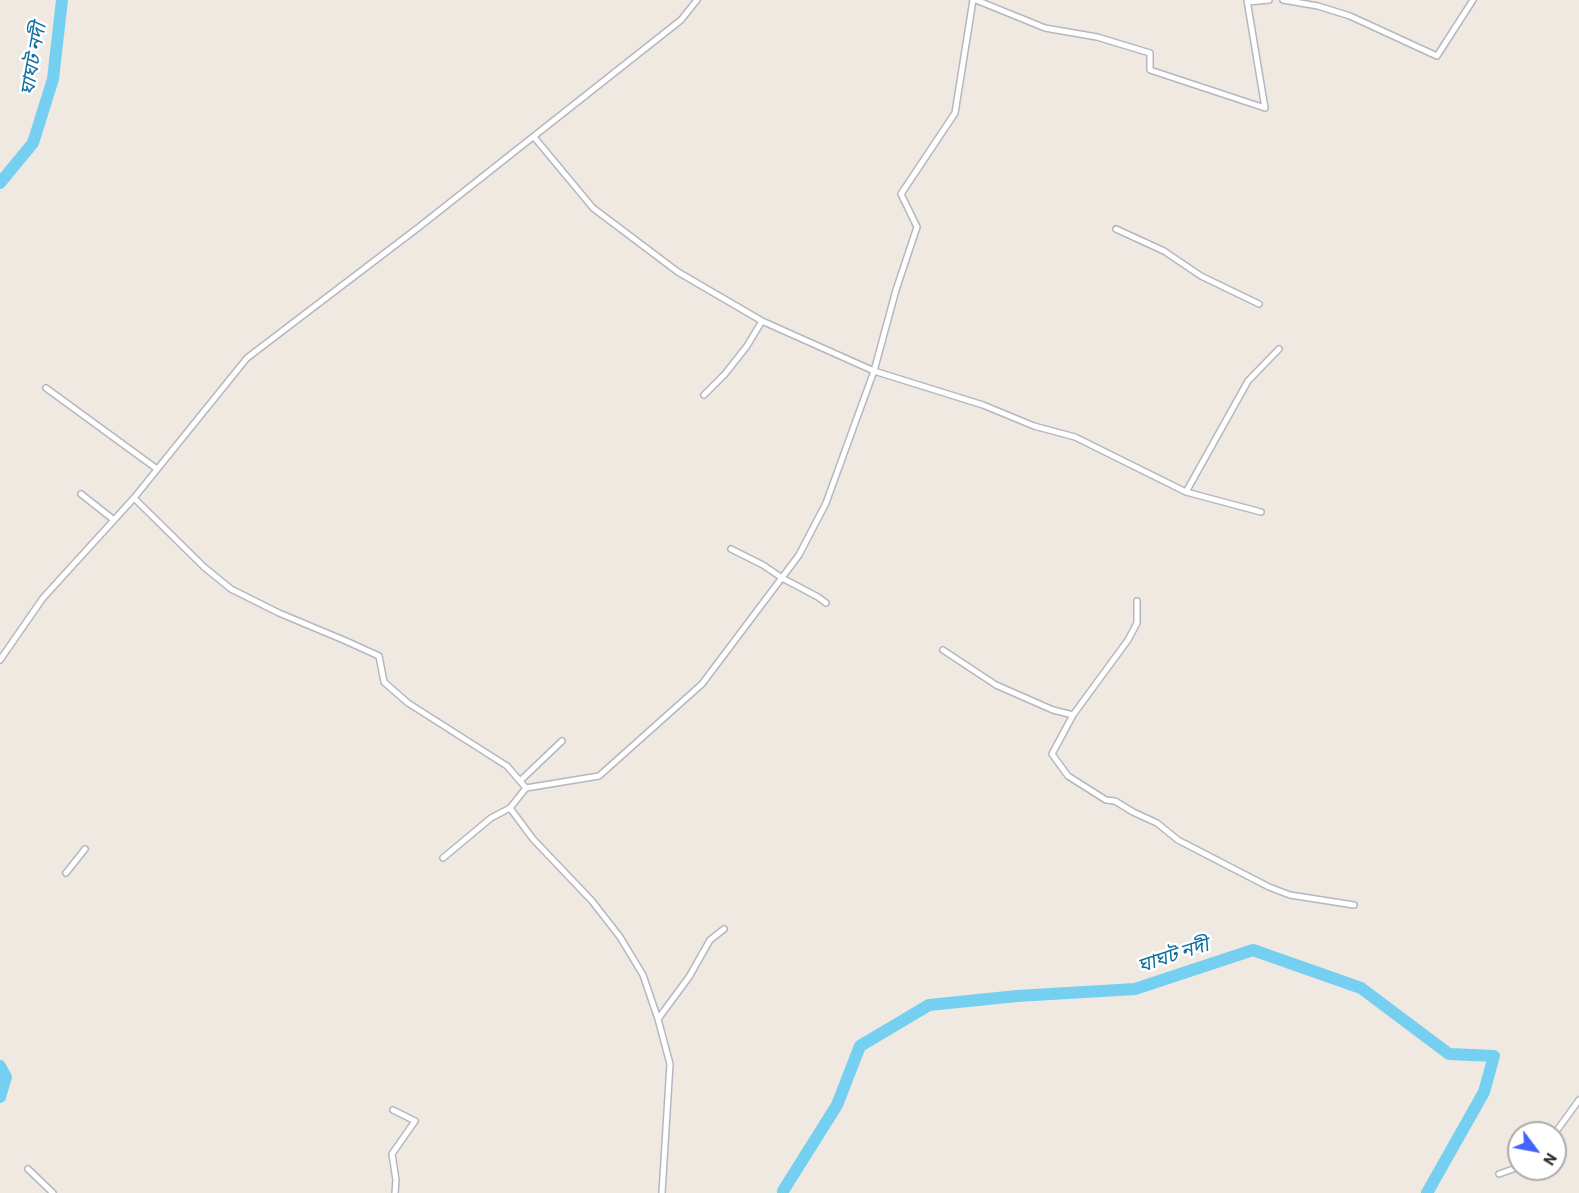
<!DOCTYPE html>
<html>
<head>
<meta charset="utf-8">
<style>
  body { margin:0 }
  #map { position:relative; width:1579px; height:1193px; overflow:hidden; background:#efe9e1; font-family:Barlow,sans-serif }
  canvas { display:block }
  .north { position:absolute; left:1507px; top:1121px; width:60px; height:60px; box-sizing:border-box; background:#fff; border:2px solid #ababab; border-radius:50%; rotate:122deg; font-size:16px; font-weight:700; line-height:24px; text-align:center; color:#2e2e2e }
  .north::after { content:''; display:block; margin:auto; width:21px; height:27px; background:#4264fb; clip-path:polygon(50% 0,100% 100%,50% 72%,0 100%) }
</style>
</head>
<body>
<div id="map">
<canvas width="1579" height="1193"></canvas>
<div class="north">N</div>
</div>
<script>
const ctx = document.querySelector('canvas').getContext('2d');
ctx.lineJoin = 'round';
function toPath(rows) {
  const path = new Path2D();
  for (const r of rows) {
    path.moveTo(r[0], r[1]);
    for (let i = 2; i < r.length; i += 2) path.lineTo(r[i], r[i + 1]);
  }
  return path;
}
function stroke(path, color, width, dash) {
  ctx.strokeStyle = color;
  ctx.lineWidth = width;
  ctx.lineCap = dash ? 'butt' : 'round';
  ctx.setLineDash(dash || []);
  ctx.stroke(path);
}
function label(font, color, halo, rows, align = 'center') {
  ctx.font = font + ' Barlow,"Noto Sans Bengali",sans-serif';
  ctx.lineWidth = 5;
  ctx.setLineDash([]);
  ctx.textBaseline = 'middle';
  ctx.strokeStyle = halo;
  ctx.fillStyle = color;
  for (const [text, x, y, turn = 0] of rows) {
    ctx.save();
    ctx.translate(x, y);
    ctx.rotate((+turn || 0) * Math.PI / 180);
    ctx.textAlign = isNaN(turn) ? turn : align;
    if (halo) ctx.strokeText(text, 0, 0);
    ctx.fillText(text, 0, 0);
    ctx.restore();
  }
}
const river = toPath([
  [0,183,33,143,53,79,62,0],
  [0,1066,6,1077,0,1097],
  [783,1193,783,1191,837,1105,860,1046,929,1005,1017,996,1135,989,1253,950,1361,988,1449,1054,1494,1056,1484,1092,1427,1193]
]);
const street = toPath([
  [976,0,1045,28,1097,37,1150,53,1150,70,1265,108,1247,0],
  [1283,0,1318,6,1350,16,1437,56,1473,0],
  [1248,2,1269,0],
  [534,137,593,208,678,272,762,321,874,371,983,405,1034,426,1075,437,1186,492,1248,381,1279,349],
  [1116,229,1164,251,1201,276,1259,304],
  [46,388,157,469],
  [704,395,725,374,747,346,762,321],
  [1186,492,1261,512],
  [81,494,114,520],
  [134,498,204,567,231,589,279,613,346,641,379,656,384,682,408,703,507,766,526,788,510,808,533,839,592,901,620,937,643,975,658,1019,670,1064,662,1193],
  [731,549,763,565,782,578,818,597,826,603],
  [1137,601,1137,623,1128,640,1073,715,1052,754,1068,776,1106,800,1115,801,1133,812,1157,823,1178,840,1269,887,1290,895,1354,905],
  [943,650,996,685,1053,710,1073,715],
  [0,660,43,598,134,498,247,358,419,227,681,20,697,0],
  [520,781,562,741],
  [526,788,599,776,702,684,799,555,826,503,874,371,896,290,917,227,901,194,955,113,973,0],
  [443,858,491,818,510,808],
  [66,873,85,849],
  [658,1019,689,977,710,940,724,929],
  [393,1110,415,1121,392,1154,396,1180,395,1193],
  [1555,1133,1579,1100],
  [28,1169,53,1193],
  [1499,1174,1519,1167]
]);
const waterNames = [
  ["ঘাঘট নদী",33,59,-80],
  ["ঘাঘট নদী",1173,955,-18]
];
stroke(river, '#75cff0', 12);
stroke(street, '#b4b7c1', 8);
stroke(street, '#fff', 5);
label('italic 20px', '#0d6fa3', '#fff', waterNames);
</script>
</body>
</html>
